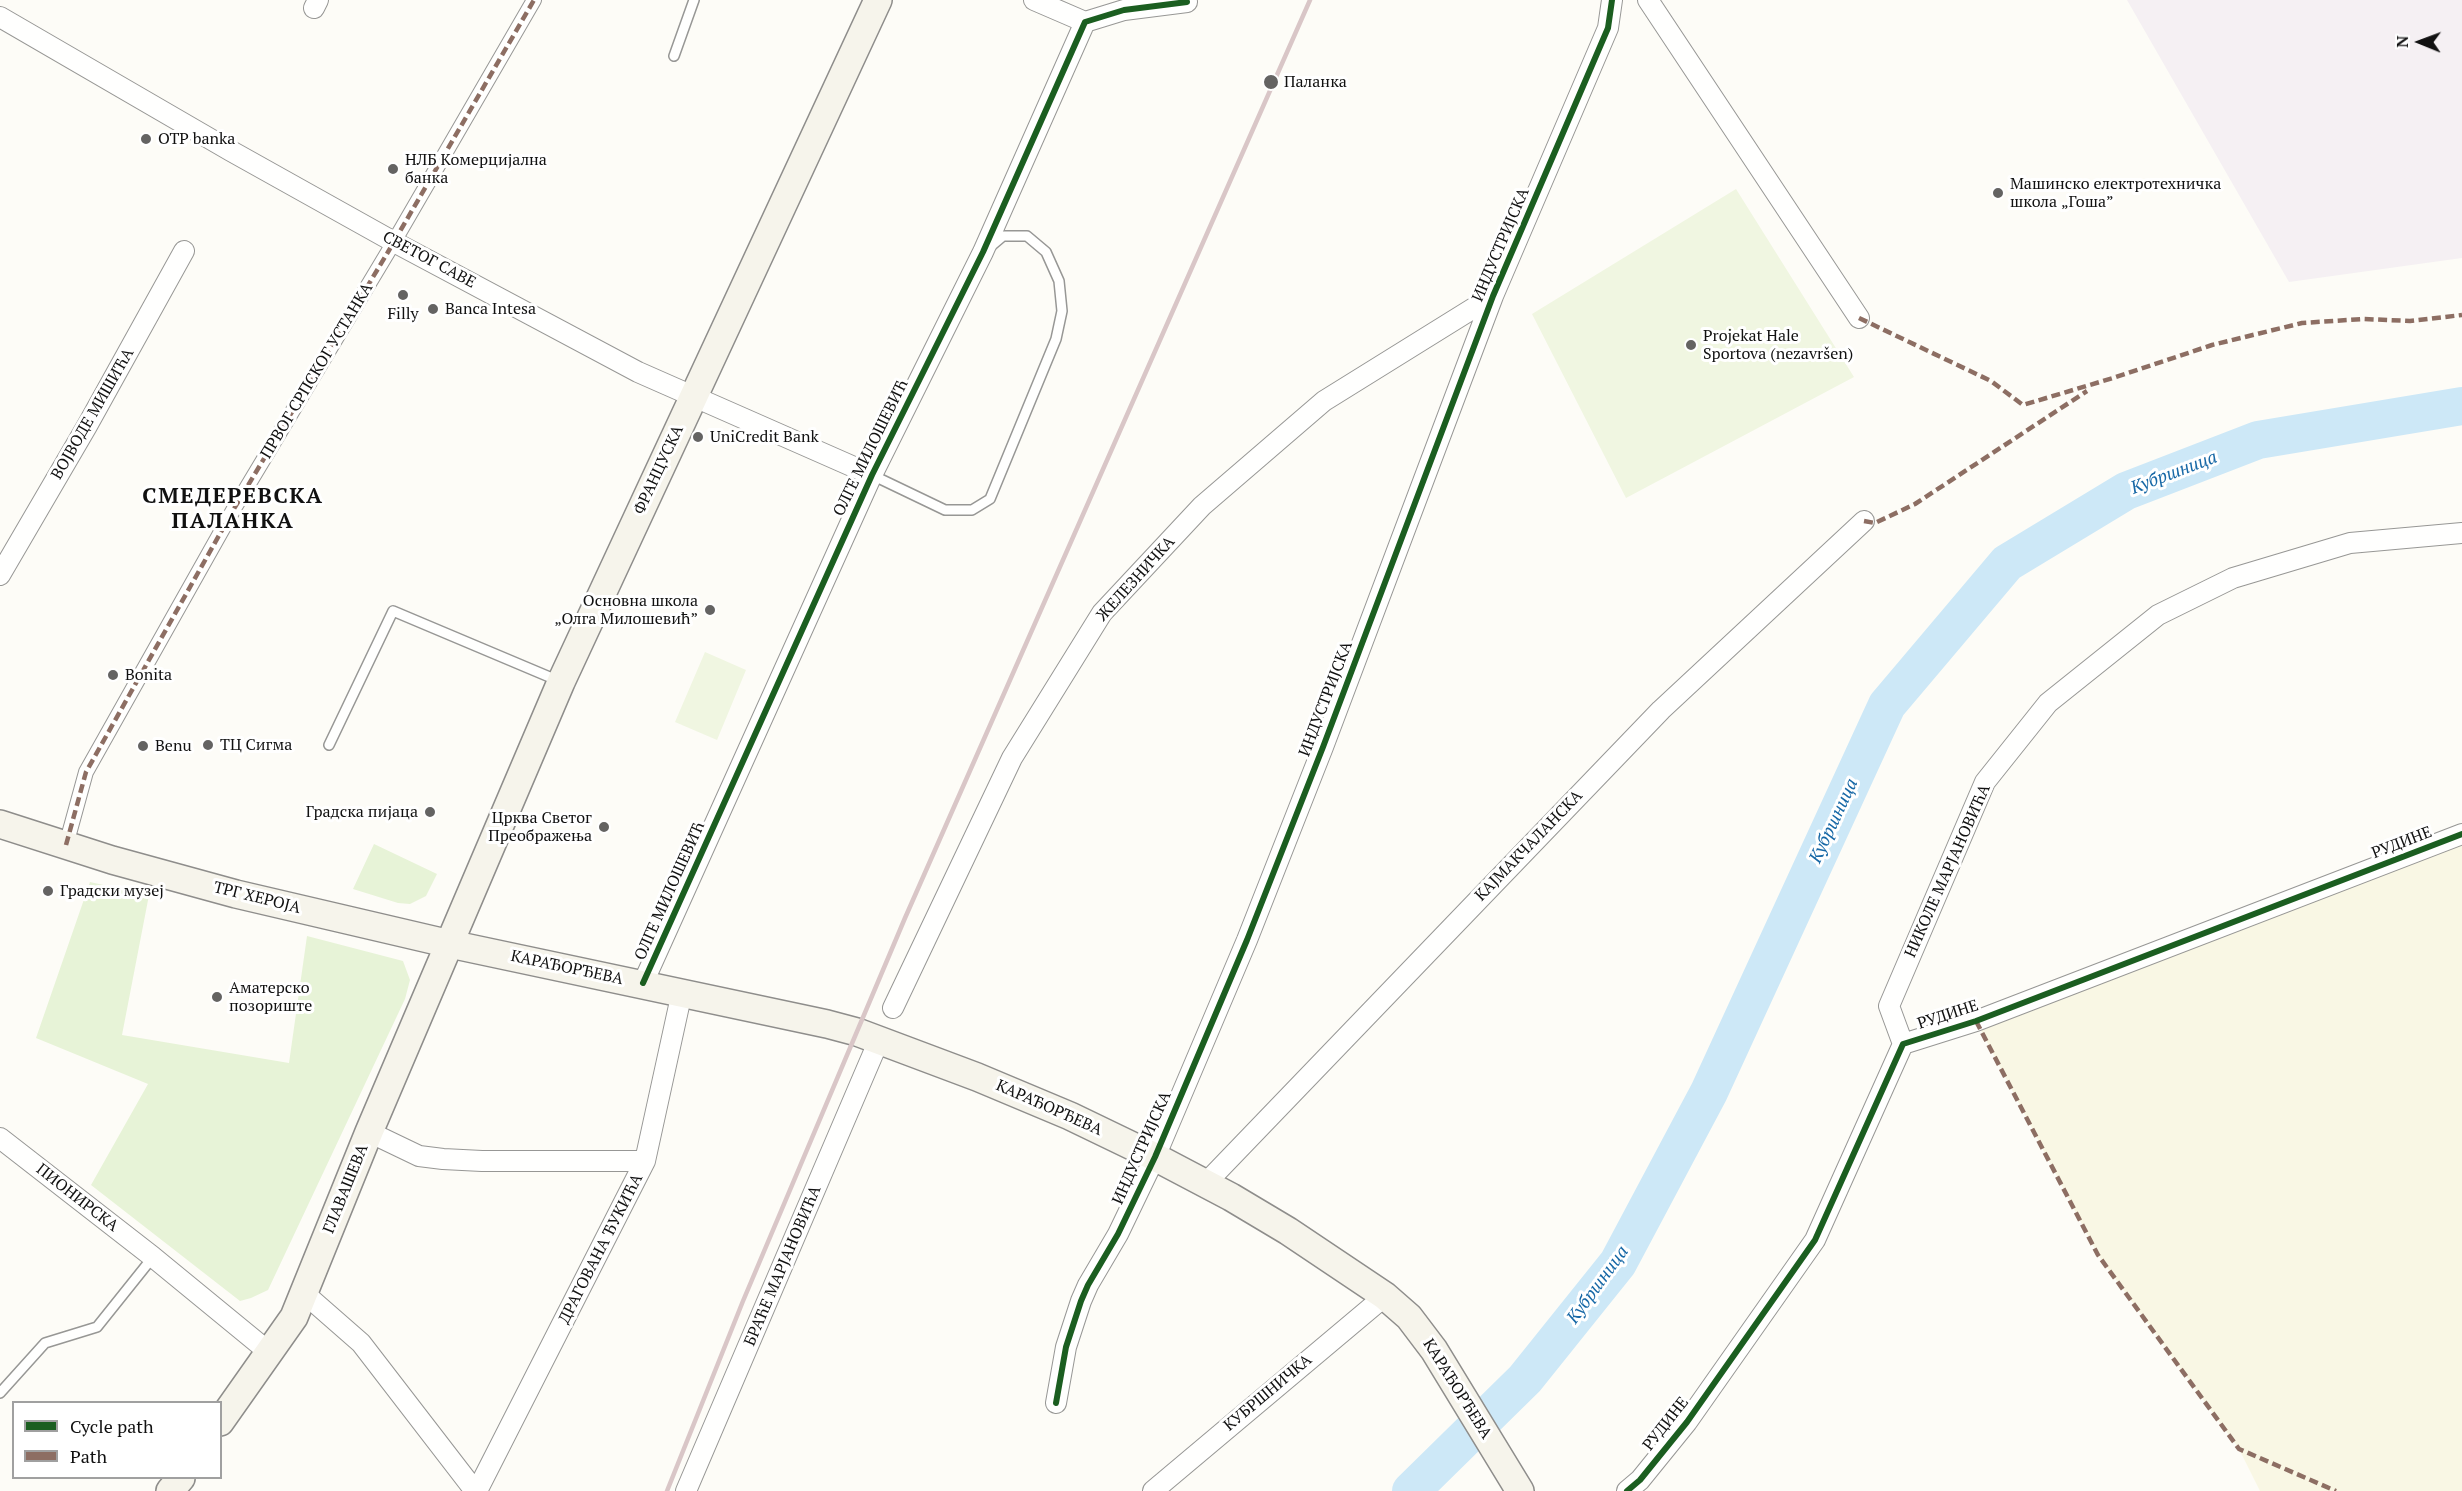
<!DOCTYPE html>
<html>
<head>
<meta charset="utf-8">
<style>
  body { margin:0 }
  #map { position:relative; width:2462px; height:1491px; overflow:hidden; background:#fdfcf7; font-family:"PT Serif",serif }
  canvas { display:block }
  .legend { position:absolute; left:12px; top:1401px; width:210px; height:78px; box-sizing:border-box; background:#fff; border:2px solid #a0a0a0; margin:0; padding:8px 10px; list-style:none; font-size:18px; color:#111 }
  .legend li { display:flex; align-items:center; gap:12px; height:30px }
  .legend b { width:30px; border:2px solid #a0a0a0 }
  .north { position:absolute; left:2390px; top:12px; width:60px; height:60px; -webkit-text-stroke:4px #fff; paint-order:stroke; rotate:271deg; font-size:16px; font-weight:700; line-height:24px; text-align:center; color:#111 }
  .north::after { content:''; display:block; margin:auto; width:21px; height:27px; background:#111; clip-path:polygon(50% 0,100% 100%,50% 72%,0 100%) }
</style>
</head>
<body>
<div id="map">
<canvas width="2462" height="1491"></canvas>
<ul class="legend">
<li><b style="height:8px;background:#1b5e20"></b>Cycle path</li>
<li><b style="height:8px;background:#8d6e63"></b>Path</li>
</ul>
<div class="north">N</div>
</div>
<script>
const ctx = document.querySelector('canvas').getContext('2d');
ctx.lineJoin = 'round';
function fillPath(path, color) {
  ctx.fillStyle = color;
  ctx.fill(path, 'evenodd');
}
function toPath(rows) {
  const path = new Path2D();
  for (const r of rows) {
    path.moveTo(r[0], r[1]);
    for (let i = 2; i < r.length; i += 2) path.lineTo(r[i], r[i + 1]);
  }
  return path;
}
function stroke(path, color, width, dash) {
  ctx.strokeStyle = color;
  ctx.lineWidth = width;
  ctx.lineCap = dash ? 'butt' : 'round';
  ctx.setLineDash(dash || []);
  ctx.stroke(path);
}
function label(font, color, halo, rows, align = 'center') {
  ctx.font = font + ' "PT Serif",serif';
  ctx.lineWidth = 6;
  ctx.setLineDash([]);
  ctx.textBaseline = 'middle';
  ctx.strokeStyle = halo;
  ctx.fillStyle = color;
  for (const [text, x, y, turn = 0] of rows) {
    ctx.save();
    ctx.translate(x, y);
    ctx.rotate((+turn || 0) * Math.PI / 180);
    ctx.textAlign = isNaN(turn) ? turn : align;
    if (halo) ctx.strokeText(text, 0, 0);
    ctx.fillText(text, 0, 0);
    ctx.restore();
  }
}
const industrial = toPath([
  [2127,0,2462,0,2462,258,2289,282]
]);
const farmland = toPath([
  [2462,834,2462,1491,2260,1491,2239,1449,2098,1255,1976,1021]
]);
const green = toPath([
  [374,844,437,874,426,896,410,904,398,903,353,889],
  [90,882,149,895,122,1035,289,1063,307,936,403,961,410,980,405,999,268,1290,251,1298,240,1301,91,1185,148,1084,36,1038]
]);
const pitch = toPath([
  [1736,189,1854,377,1626,498,1532,314],
  [705,652,746,670,717,740,675,722]
]);
const river = toPath([
  [1411,1491,1525,1379,1618,1263,1709,1092,1887,705,2007,563,2126,491,2258,440,2462,406]
]);
const service = toPath([
  [674,56,694,0],
  [872,475,945,510,972,510,990,499,1056,339,1062,311,1059,281,1046,252,1027,236,1003,236,990,247],
  [329,745,393,611,559,681],
  [0,1393,45,1343,97,1327,153,1257]
]);
const pedestrian = toPath([
  [66,845,86,772,235,507,388,252,534,0]
]);
const minor = toPath([
  [1034,0,1085,22],
  [1648,0,1859,318],
  [314,8,318,0],
  [0,17,231,151,394,242,638,372,872,475],
  [0,575,87,426,184,251],
  [643,983,872,475,983,252,1085,22,1124,10,1187,2],
  [893,1008,1012,758,1102,613,1202,506,1324,401,1493,296],
  [1903,1044,1889,1006,1985,782,2048,703,2158,615,2233,578,2350,543,2462,533],
  [369,1132,419,1156,443,1159,482,1161,645,1161],
  [0,1138,153,1257,270,1353],
  [1206,1183,1661,710,1864,521],
  [305,1294,361,1343,475,1491],
  [1056,1403,1066,1347,1081,1301,1088,1285,1118,1234,1155,1157,1247,940,1323,747,1493,296,1608,28,1612,0],
  [477,1491,645,1161,682,992],
  [686,1491,879,1040],
  [1153,1491,1385,1296],
  [1627,1491,1640,1480,1687,1422,1815,1240,1903,1044,1976,1021,2462,834]
]);
const secondary = toPath([
  [0,824,112,860,236,894,450,944,827,1024,857,1032,977,1077,1070,1116,1155,1157,1231,1197,1288,1231,1385,1296,1409,1317,1434,1350,1520,1491],
  [220,1422,294,1317,369,1132,561,682,878,0],
  [170,1491,181,1478]
]);
const rail = toPath([
  [667,1491,743,1301,905,918,1310,0]
]);
const quiet = toPath([
  [1859,318,1991,381,2023,405,2113,378,2212,345,2302,323,2364,319,2410,321,2462,315],
  [1864,521,1875,523,1915,504,2087,391],
  [66,845,86,772,235,507,388,252,534,0],
  [1976,1021,2098,1255,2239,1449,2336,1491]
]);
const cycleway = toPath([
  [643,983,872,475,983,252,1085,22,1124,10,1187,2],
  [1056,1403,1066,1347,1081,1301,1088,1285,1118,1234,1155,1157,1247,940,1323,747,1493,296,1608,28,1612,0],
  [1627,1491,1640,1480,1687,1422,1815,1240,1903,1044,1976,1021,2462,834]
]);
const markers = [
  [1271,82,8,"#646362"],
  [146,139,6,"#646362"],
  [393,169,6,"#646362"],
  [1998,193,6,"#646362"],
  [403,295,6,"#646362"],
  [433,309,6,"#646362"],
  [1691,345,6,"#646362"],
  [698,437,6,"#646362"],
  [710,610,6,"#646362"],
  [113,675,6,"#646362"],
  [208,745,6,"#646362"],
  [143,746,6,"#646362"],
  [430,812,6,"#646362"],
  [604,827,6,"#646362"],
  [48,891,6,"#646362"],
  [217,997,6,"#646362"]
];
const poiNames = [
  ["Паланка",1284,82],
  ["OTP banka",158,139],
  ["НЛБ Комерцијална",405,160],
  ["банка",405,178],
  ["Машинско електротехничка",2010,184],
  ["школа „Гоша”",2010,202],
  ["Banca Intesa",445,309],
  ["Filly",403,314,"center"],
  ["Projekat Hale",1703,336],
  ["Sportova (nezavršen)",1703,354],
  ["UniCredit Bank",710,437],
  ["Основна школа",698,601,"right"],
  ["„Олга Милошевић”",698,619,"right"],
  ["Bonita",125,675],
  ["ТЦ Сигма",220,745],
  ["Benu",155,746],
  ["Градска пијаца",418,812,"right"],
  ["Црква Светог",592,818,"right"],
  ["Преображења",592,836,"right"],
  ["Градски музеј",60,891],
  ["Аматерско",229,988],
  ["позориште",229,1006]
];
const streetNames = [
  ["ИНДУСТРИЈСКА",1501,245,-67],
  ["СВЕТОГ САВЕ",429,260,28],
  ["ПРВОГ СРПСКОГ УСТАНКА",317,371,-59],
  ["ВОЈВОДЕ МИШИЋА",93,414,-60],
  ["ОЛГЕ МИЛОШЕВИЋ",871,448,-64],
  ["ФРАНЦУСКА",659,470,-65],
  ["ЖЕЛЕЗНИЧКА",1136,579,-48],
  ["ИНДУСТРИЈСКА",1326,699,-69],
  ["РУДИНЕ",2402,843,-21],
  ["КАЈМАКЧАЛАНСКА",1529,846,-46],
  ["НИКОЛЕ МАРЈАНОВИЋА",1948,871,-66],
  ["ОЛГЕ МИЛОШЕВИЋ",670,891,-66],
  ["ТРГ ХЕРОЈА",257,898,14],
  ["КАРАЂОРЂЕВА",567,968,12],
  ["РУДИНЕ",1948,1015,-18],
  ["КАРАЂОРЂЕВА",1049,1108,24],
  ["ИНДУСТРИЈСКА",1142,1148,-66],
  ["ГЛАВАШЕВА",346,1189,-68],
  ["ПИОНИРСКА",77,1198,38],
  ["ДРАГОВАНА ЂУКИЋА",601,1249,-63],
  ["БРАЋЕ МАРЈАНОВИЋА",783,1266,-67],
  ["КАРАЂОРЂЕВА",1457,1389,58],
  ["КУБРШНИЧКА",1268,1393,-40],
  ["РУДИНЕ",1666,1424,-52]
];
const waterNames = [
  ["Кубршница",2174,473,-21],
  ["Кубршница",1834,821,-65],
  ["Кубршница",1598,1285,-54]
];
const districtNames = [
  ["СМЕДЕРЕВСКА",233,497],
  ["ПАЛАНКА",233,522]
];
fillPath(industrial, '#f5f0f3');
fillPath(farmland, '#f9f7e4');
fillPath(green, '#e7f3d7');
fillPath(pitch, '#f0f6e1');
stroke(river, '#cde8f7', 38);
stroke(service, '#979795', 12);
stroke(pedestrian, '#979795', 16);
stroke(minor, '#979795', 22);
stroke(secondary, '#8e8d8b', 30);
stroke(service, '#fffffe', 9);
stroke(pedestrian, '#fffffe', 14);
stroke(minor, '#fffffe', 20);
stroke(secondary, '#f6f4eb', 27);
stroke(rail, '#d9c6c7', 4.5);
stroke(quiet, '#8d6e63', 4.5, [9, 4.5]);
stroke(cycleway, '#1b5e20', 6);
for (const [x, y, r, color] of markers) {
  const dot = new Path2D();
  dot.arc(x, y, r, 0, 2 * Math.PI);
  ctx.fillStyle = color;
  ctx.fill(dot);
  stroke(dot, '#fff', 2);
}
label('16px', '#111', '#fff', poiNames, 'left');
label('16px', '#111', '#fff', streetNames);
label('italic 18px', '#1768a6', '#fff', waterNames);
ctx.letterSpacing = '1.5px';
label('bold 22px', '#111', '#fff', districtNames);
ctx.letterSpacing = '0px';
</script>
</body>
</html>
